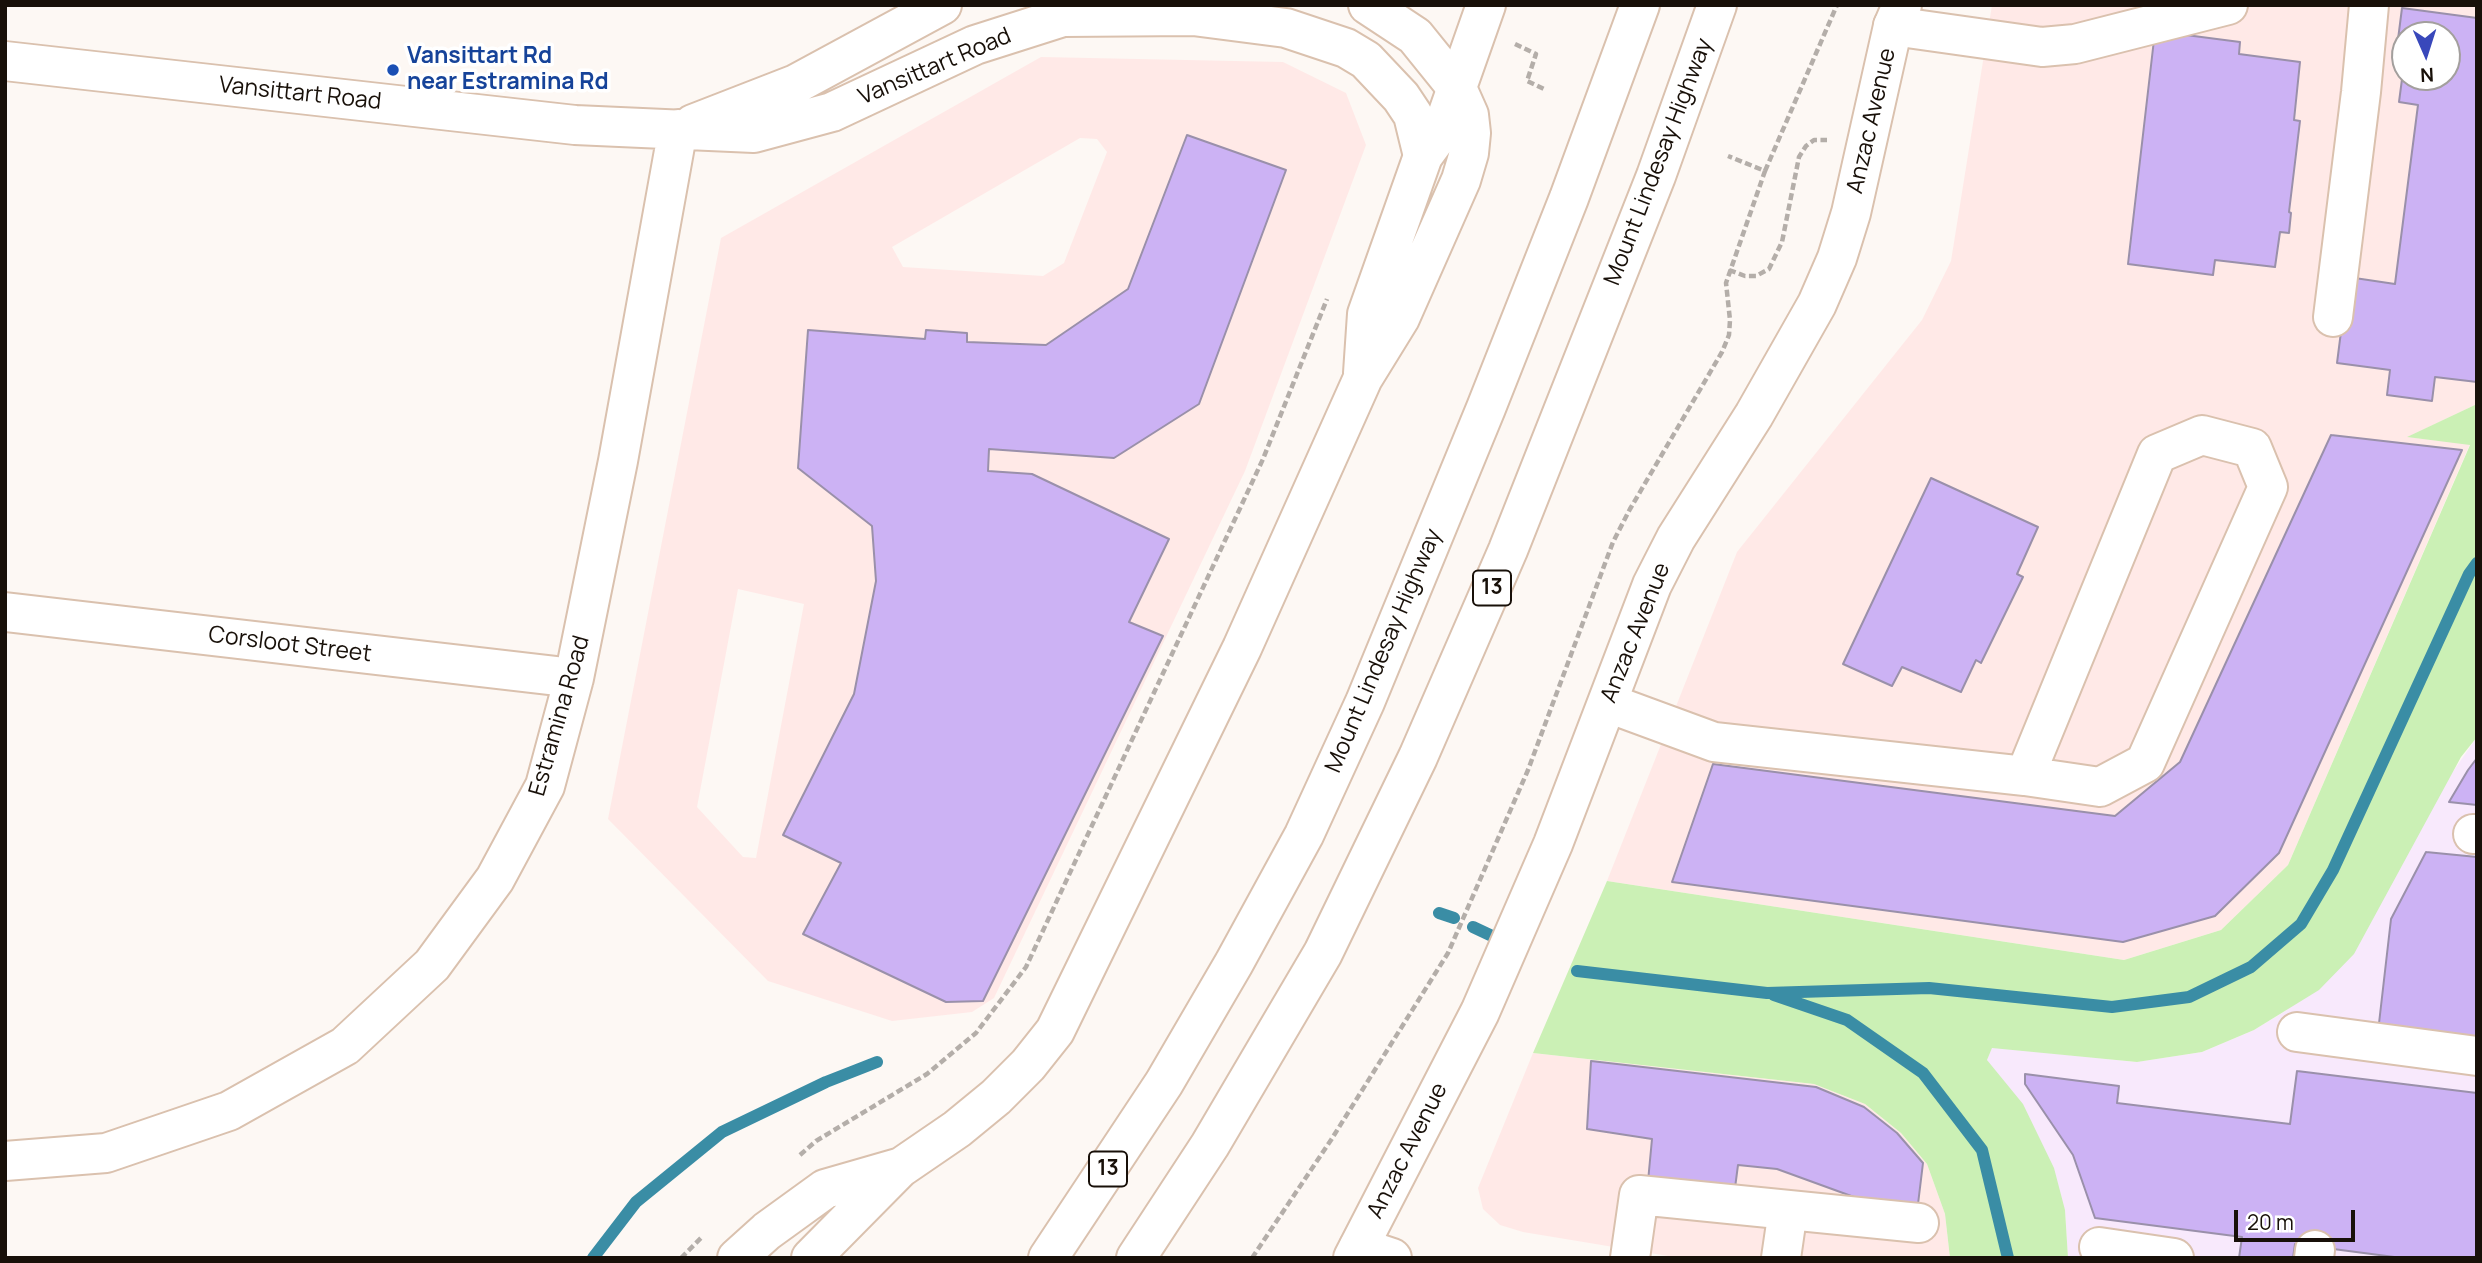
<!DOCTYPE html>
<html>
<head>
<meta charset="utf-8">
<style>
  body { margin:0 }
  #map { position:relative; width:2482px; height:1263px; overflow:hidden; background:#fdf8f4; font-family:Manrope,sans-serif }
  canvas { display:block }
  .frame { position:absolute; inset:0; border:7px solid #181009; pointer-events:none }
  .north { position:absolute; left:2391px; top:21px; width:70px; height:70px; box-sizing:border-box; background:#fff; border:2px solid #a39f9d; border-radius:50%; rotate:177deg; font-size:19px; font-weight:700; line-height:28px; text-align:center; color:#181009 }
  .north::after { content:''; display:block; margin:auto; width:24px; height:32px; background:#3948bb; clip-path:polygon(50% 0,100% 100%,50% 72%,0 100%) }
  .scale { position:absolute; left:2234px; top:1210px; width:121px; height:32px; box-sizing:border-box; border:4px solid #181009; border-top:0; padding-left:9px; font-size:21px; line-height:24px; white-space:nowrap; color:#181009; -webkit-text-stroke:5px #fff; paint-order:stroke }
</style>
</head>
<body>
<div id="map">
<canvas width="2482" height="1263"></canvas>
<div class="frame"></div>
<div class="north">N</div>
<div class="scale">20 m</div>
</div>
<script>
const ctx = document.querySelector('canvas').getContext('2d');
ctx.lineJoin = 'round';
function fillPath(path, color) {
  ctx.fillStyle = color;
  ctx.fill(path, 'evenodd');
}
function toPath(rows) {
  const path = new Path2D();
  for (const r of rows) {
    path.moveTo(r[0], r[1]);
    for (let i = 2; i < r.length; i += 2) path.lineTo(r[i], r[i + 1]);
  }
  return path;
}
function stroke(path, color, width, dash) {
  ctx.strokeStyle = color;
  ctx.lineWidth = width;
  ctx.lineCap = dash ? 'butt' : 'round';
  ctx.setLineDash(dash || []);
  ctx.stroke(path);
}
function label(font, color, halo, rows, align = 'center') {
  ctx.font = font + ' Manrope,sans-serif';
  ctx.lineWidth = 7;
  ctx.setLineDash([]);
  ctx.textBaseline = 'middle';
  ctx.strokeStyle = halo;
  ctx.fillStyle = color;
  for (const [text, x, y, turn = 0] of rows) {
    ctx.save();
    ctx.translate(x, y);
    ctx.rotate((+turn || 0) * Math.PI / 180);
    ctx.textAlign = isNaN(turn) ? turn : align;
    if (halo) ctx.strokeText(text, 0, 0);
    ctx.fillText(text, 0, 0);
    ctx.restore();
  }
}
const commercial = toPath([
  [1992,5,2477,5,2477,404,2408,437,2470,444,2288,865,2221,930,2124,960,1607,881,1737,552,1922,320,1951,261],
  [2405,35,2447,35,2447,77,2405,77],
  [1041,57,1283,62,1346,93,1366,145,1245,471,994,998,972,1012,892,1021,768,981,608,819,721,238],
  [1080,138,1097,139,1107,152,1064,263,1043,276,903,267,892,247],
  [738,589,804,604,756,858,743,857,697,807],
  [1533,1053,1814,1084,1865,1104,1901,1133,1927,1164,1945,1214,1950,1258,1680,1258,1523,1232,1500,1225,1483,1209,1478,1188]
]);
const industrial = toPath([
  [2477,737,2477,1258,2068,1258,2065,1210,1987,1060,1992,1047,2136,1062,2202,1052,2254,1030,2287,1010]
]);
const green = toPath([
  [2477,404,2477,737,2461,757,2354,954,2319,990,2254,1030,2202,1052,2137,1062,1992,1048,1987,1060,2023,1104,2054,1168,2065,1210,2068,1258,1950,1258,1945,1214,1927,1164,1901,1133,1865,1104,1814,1084,1533,1053,1607,881,2124,960,2221,930,2288,865,2470,445,2407,437]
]);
const stream = toPath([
  [1439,913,1454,918],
  [1473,927,1490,935],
  [1577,971,1767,993,1929,988,2112,1007,2189,997,2251,967,2301,924,2333,870,2469,574,2477,563],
  [1774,995,1847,1020,1923,1073,1982,1150,2008,1258],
  [593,1258,636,1202,722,1132,826,1082,877,1062]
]);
const building = toPath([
  [2402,8,2477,18,2477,382,2435,377,2432,401,2387,395,2390,370,2337,363,2348,277,2395,284,2418,105,2399,102,2404,64,2395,63,2402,8],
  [2405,35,2447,35,2447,77,2405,77,2405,35],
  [2155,31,2240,42,2239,54,2300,62,2294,120,2300,121,2289,212,2291,213,2289,233,2280,232,2275,267,2215,260,2213,275,2128,264,2155,31],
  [1187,135,1286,170,1199,404,1114,458,989,449,988,471,1032,474,1169,539,1129,622,1163,636,983,1001,946,1002,803,934,841,863,783,835,854,694,876,581,872,526,798,468,808,330,925,339,926,330,967,333,967,342,1046,345,1128,289,1187,135],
  [2331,435,2462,450,2279,853,2215,916,2123,942,1672,882,1713,764,2115,816,2180,762,2331,435],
  [1931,478,2038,527,2017,574,2023,577,1981,663,1976,660,1961,692,1902,667,1892,686,1843,664,1931,478],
  [2477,758,2477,805,2449,802,2468,770,2477,758],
  [2426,852,2477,857,2477,1044,2378,1032,2391,919,2426,852],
  [1591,1061,1816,1087,1864,1107,1897,1133,1923,1163,1918,1204,1854,1197,1777,1169,1738,1165,1733,1203,1647,1192,1652,1139,1587,1129,1591,1061],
  [2297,1071,2477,1093,2477,1258,2402,1258,2295,1244,2293,1258,2239,1258,2242,1237,2095,1218,2073,1155,2025,1084,2025,1074,2119,1086,2117,1103,2290,1124,2297,1071]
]);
const path = toPath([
  [1515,44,1536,54,1527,81,1546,90],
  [1765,171,1837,5],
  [1729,270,1745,276,1756,276,1769,269,1782,242,1799,157,1806,146,1814,140,1827,140],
  [800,1155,816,1141,927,1074,976,1033,1026,967,1263,459,1327,299],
  [681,1258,702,1237],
  [1252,1258,1331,1140,1448,953,1528,770,1613,542,1630,509,1722,352,1729,335,1730,320,1726,283,1765,171,1728,156]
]);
const minor = toPath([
  [1368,5,1415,36,1457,88],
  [1893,26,2042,47,2075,44,2228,5],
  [5,61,575,125,754,133,832,112,975,45,1063,17,1193,16,1286,28,1346,48,1366,60,1401,97,1413,115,1423,156],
  [693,124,796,84,942,5],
  [2333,317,2361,92,2369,5],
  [5,612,574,678],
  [1608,703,1714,742,2025,776,2100,787,2145,763,2268,487,2252,448,2202,435,2157,454,2025,776],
  [2473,834,2477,834],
  [2297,1032,2477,1056],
  [5,1161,106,1153,229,1111,345,1046,432,965,495,879,545,786,574,678,618,461,678,129],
  [1359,1247,1392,1258],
  [2099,1247,2174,1258],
  [1630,1258,1639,1195,1919,1223],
  [1781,1258,1788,1210],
  [2314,1258,2315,1250]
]);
const major = toPath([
  [1363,373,1367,314,1423,156,1442,130,1486,5],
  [737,1258,767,1231,825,1189,898,1168],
  [811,1258,900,1168,957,1129,996,1097,1028,1065,1055,1031,1242,648,1363,378,1400,318,1461,180,1469,153,1471,133,1469,115,1457,88],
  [1353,1258,1480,1012,1553,844,1652,585,1676,538,1754,415,1817,304,1837,258,1851,213,1893,26,1902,5]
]);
const highway = toPath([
  [1048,1258,1164,1083,1234,963,1304,835,1365,702,1486,408,1569,198,1640,5],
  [1136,1258,1210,1145,1323,953,1418,757,1508,550,1656,176,1717,5]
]);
const markers = [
  [393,70,7,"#1a4fb4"]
];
const shields = [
  [1492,588,38],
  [1108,1169,38]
];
const shieldNames = [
  ["13",1492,588],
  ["13",1108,1169]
];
const transitNames = [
  ["Vansittart Rd",407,57],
  ["near Estramina Rd",407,83]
];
const streetNames = [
  ["Vansittart Road",935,67,-23],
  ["Vansittart Road",300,94,6],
  ["Anzac Avenue",1872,121,-77],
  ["Mount Lindesay Highway",1659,162,-69],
  ["Anzac Avenue",1636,633,-68],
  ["Corsloot Street",290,645,7],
  ["Mount Lindesay Highway",1384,651,-67],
  ["Estramina Road",560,716,-74],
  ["Anzac Avenue",1408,1151,-63]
];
fillPath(commercial, '#ffe9e7');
fillPath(industrial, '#f8e9fc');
fillPath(green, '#cbf0b5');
stroke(stream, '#3a8da5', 12);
fillPath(building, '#ccb2f4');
stroke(building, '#9a90aa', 2);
stroke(minor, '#dac1ae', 42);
stroke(major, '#dac1ae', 42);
stroke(highway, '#dac1ae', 42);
stroke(path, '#b4aea9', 4.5, [7, 3.5]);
stroke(minor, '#fff', 38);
stroke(major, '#fff', 38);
stroke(highway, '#fff', 38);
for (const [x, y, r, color] of markers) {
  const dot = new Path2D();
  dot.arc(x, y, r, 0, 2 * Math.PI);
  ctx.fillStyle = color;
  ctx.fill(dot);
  stroke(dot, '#fff', 2.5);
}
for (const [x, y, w] of shields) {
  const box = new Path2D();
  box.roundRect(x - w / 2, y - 17.5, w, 35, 5);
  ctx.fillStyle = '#fff';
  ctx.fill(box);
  stroke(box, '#181009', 2);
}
label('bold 21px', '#181009', null, shieldNames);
label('bold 23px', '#164399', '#fff', transitNames, 'left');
label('23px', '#181009', '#fff', streetNames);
</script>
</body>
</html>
